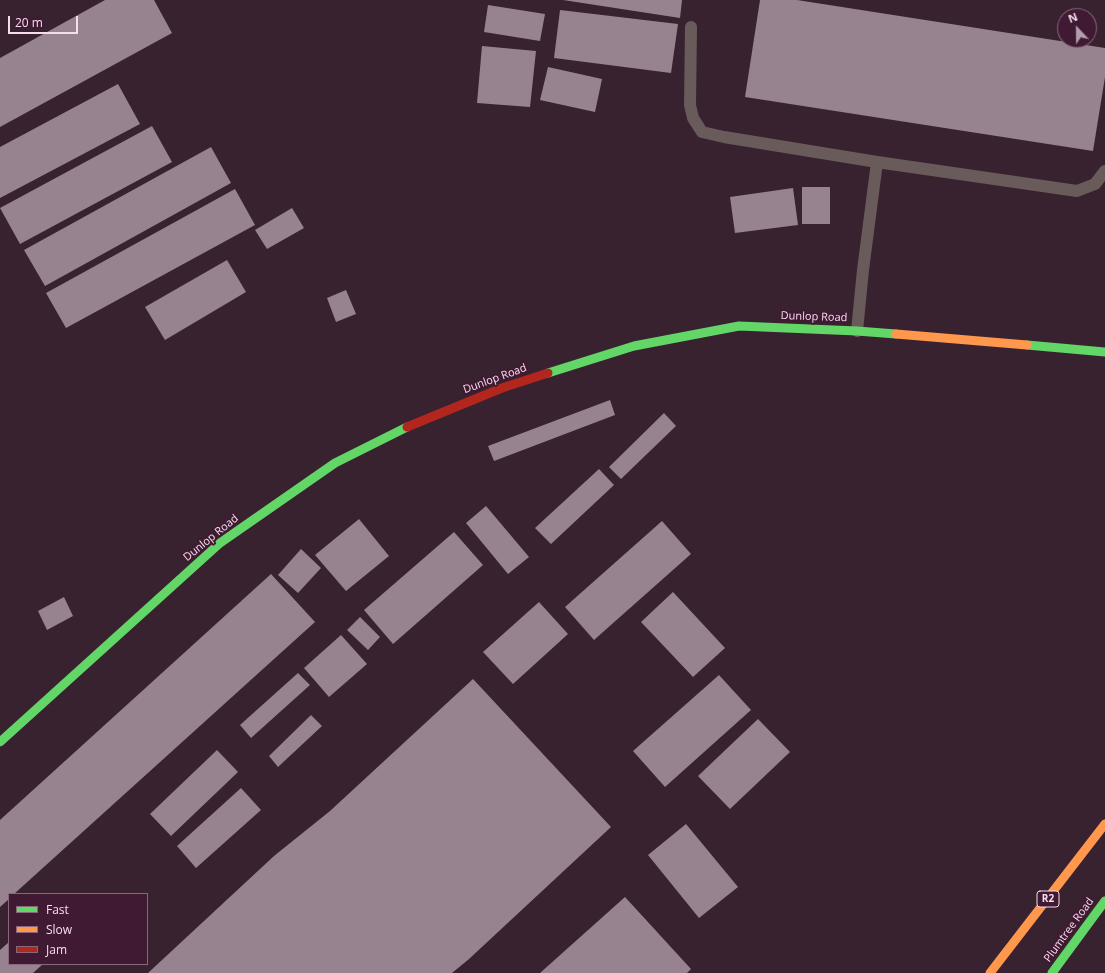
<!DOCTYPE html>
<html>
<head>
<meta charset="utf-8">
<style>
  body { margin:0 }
  #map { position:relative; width:1105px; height:973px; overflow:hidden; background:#382230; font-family:"Open Sans",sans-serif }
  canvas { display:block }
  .legend { position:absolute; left:8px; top:893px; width:140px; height:72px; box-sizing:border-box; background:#401a32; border:1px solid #89687c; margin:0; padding:5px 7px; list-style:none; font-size:12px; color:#f7ddeb }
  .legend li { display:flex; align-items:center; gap:8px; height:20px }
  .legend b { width:20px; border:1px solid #89687c }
  .north { position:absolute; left:1057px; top:8px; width:40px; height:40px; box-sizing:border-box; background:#401a32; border:1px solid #89687c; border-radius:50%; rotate:338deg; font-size:11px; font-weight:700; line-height:16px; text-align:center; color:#f7ddeb }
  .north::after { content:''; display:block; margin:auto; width:14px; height:18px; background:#b49caa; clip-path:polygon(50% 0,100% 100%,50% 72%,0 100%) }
  .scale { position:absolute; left:8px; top:16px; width:70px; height:18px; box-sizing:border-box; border:2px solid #f7ddeb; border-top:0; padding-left:5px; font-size:12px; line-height:14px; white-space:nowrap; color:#f7ddeb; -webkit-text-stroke:3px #401a32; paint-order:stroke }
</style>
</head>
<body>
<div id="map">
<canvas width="1105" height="973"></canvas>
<ul class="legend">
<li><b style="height:5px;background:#63d668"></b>Fast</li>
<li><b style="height:5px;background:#ff974d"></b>Slow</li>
<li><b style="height:5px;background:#b3261e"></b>Jam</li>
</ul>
<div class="north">N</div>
<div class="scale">20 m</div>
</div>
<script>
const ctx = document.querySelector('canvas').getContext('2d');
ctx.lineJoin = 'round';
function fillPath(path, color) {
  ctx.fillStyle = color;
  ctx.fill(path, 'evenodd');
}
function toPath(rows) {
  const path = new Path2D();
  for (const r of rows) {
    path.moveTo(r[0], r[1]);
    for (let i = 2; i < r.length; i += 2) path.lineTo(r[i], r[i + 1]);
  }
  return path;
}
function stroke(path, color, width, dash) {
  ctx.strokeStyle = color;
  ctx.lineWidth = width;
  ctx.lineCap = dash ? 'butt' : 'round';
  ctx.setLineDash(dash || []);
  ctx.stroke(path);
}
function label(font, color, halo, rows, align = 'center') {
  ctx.font = font + ' "Open Sans",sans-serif';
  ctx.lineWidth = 4;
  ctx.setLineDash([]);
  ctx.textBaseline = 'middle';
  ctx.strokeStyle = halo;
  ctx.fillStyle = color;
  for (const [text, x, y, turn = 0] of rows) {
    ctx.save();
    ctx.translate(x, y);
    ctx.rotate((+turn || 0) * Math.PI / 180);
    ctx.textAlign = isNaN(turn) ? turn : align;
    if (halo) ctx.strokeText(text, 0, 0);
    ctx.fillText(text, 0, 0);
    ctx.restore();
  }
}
const building = toPath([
  [105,0,154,0,172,33,0,127,0,58],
  [563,0,682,0,680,18],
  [760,0,797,0,1105,48,1105,77,1093,151,745,97],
  [488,5,545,14,540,41,484,32],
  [560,10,678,24,671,73,554,58],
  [482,46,536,51,530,107,477,103],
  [548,67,602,79,595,112,540,100],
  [118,84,140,124,0,198,0,147],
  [152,126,172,162,20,244,0,208],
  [211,147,231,183,45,286,24,250],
  [802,187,830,187,830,224,802,224],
  [793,188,798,225,735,233,730,197],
  [235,189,255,225,66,328,46,293],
  [292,208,304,228,267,249,255,230],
  [227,260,246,292,165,340,145,307],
  [346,290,356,314,336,322,327,298],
  [610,400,615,415,494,461,488,446],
  [664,413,676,426,621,479,609,467],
  [599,469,614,485,551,544,535,528],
  [486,506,529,557,508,574,466,523],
  [359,519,389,556,346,591,315,555],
  [662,521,691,554,594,640,565,607],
  [454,532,483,565,393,644,364,610],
  [301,549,321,568,298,593,278,575],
  [271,574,315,622,14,894,9,894,9,899,0,907,0,820],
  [673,592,725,648,693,677,641,622],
  [64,597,73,616,47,630,38,611],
  [539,602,568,634,513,684,483,652],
  [360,617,380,637,368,650,347,630],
  [341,635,367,664,329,697,304,668],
  [298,673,310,685,251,738,240,725],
  [719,675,751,710,665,787,633,751],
  [473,679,611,827,469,959,452,973,148,973,274,856,330,811],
  [311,715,322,726,278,767,269,756],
  [758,719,790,752,730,809,698,776],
  [217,750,238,772,171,836,150,814],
  [241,788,261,810,196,868,177,846],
  [686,824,738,887,699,918,648,855],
  [625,897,691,969,687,973,540,973],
  [9,942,9,964,43,964,33,973,0,973,0,950]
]);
const lane = toPath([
  [691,27,690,105,693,118,702,132,724,137,877,162,1077,191,1095,184,1105,171],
  [857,331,863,270,877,162]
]);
const fast = toPath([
  [1027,345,1105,352],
  [548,373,634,346,739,326,857,331,896,334],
  [0,742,220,543,335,463,407,427],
  [1052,973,1105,901]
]);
const slow = toPath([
  [896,334,1027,345],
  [990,973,1105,824]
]);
const jam = toPath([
  [407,427,502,388,548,373]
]);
const shields = [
  [1048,899,22]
];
const shieldNames = [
  ["R2",1048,899]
];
const streetNames = [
  ["Dunlop Road",814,317,2],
  ["Dunlop Road",495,379,-20],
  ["Dunlop Road",211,538,-39],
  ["Plumtree Road",1069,930,-54]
];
fillPath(building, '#97838f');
stroke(lane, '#685b5a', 12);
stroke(fast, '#63d668', 9);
stroke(slow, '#ff974d', 9);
stroke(jam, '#b3261e', 9);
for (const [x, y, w] of shields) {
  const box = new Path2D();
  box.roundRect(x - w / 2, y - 8, w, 16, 3);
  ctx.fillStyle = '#401a32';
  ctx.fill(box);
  stroke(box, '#f7ddeb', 1);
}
label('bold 10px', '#f7ddeb', null, shieldNames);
label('11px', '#f7ddeb', '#401a32', streetNames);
</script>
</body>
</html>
